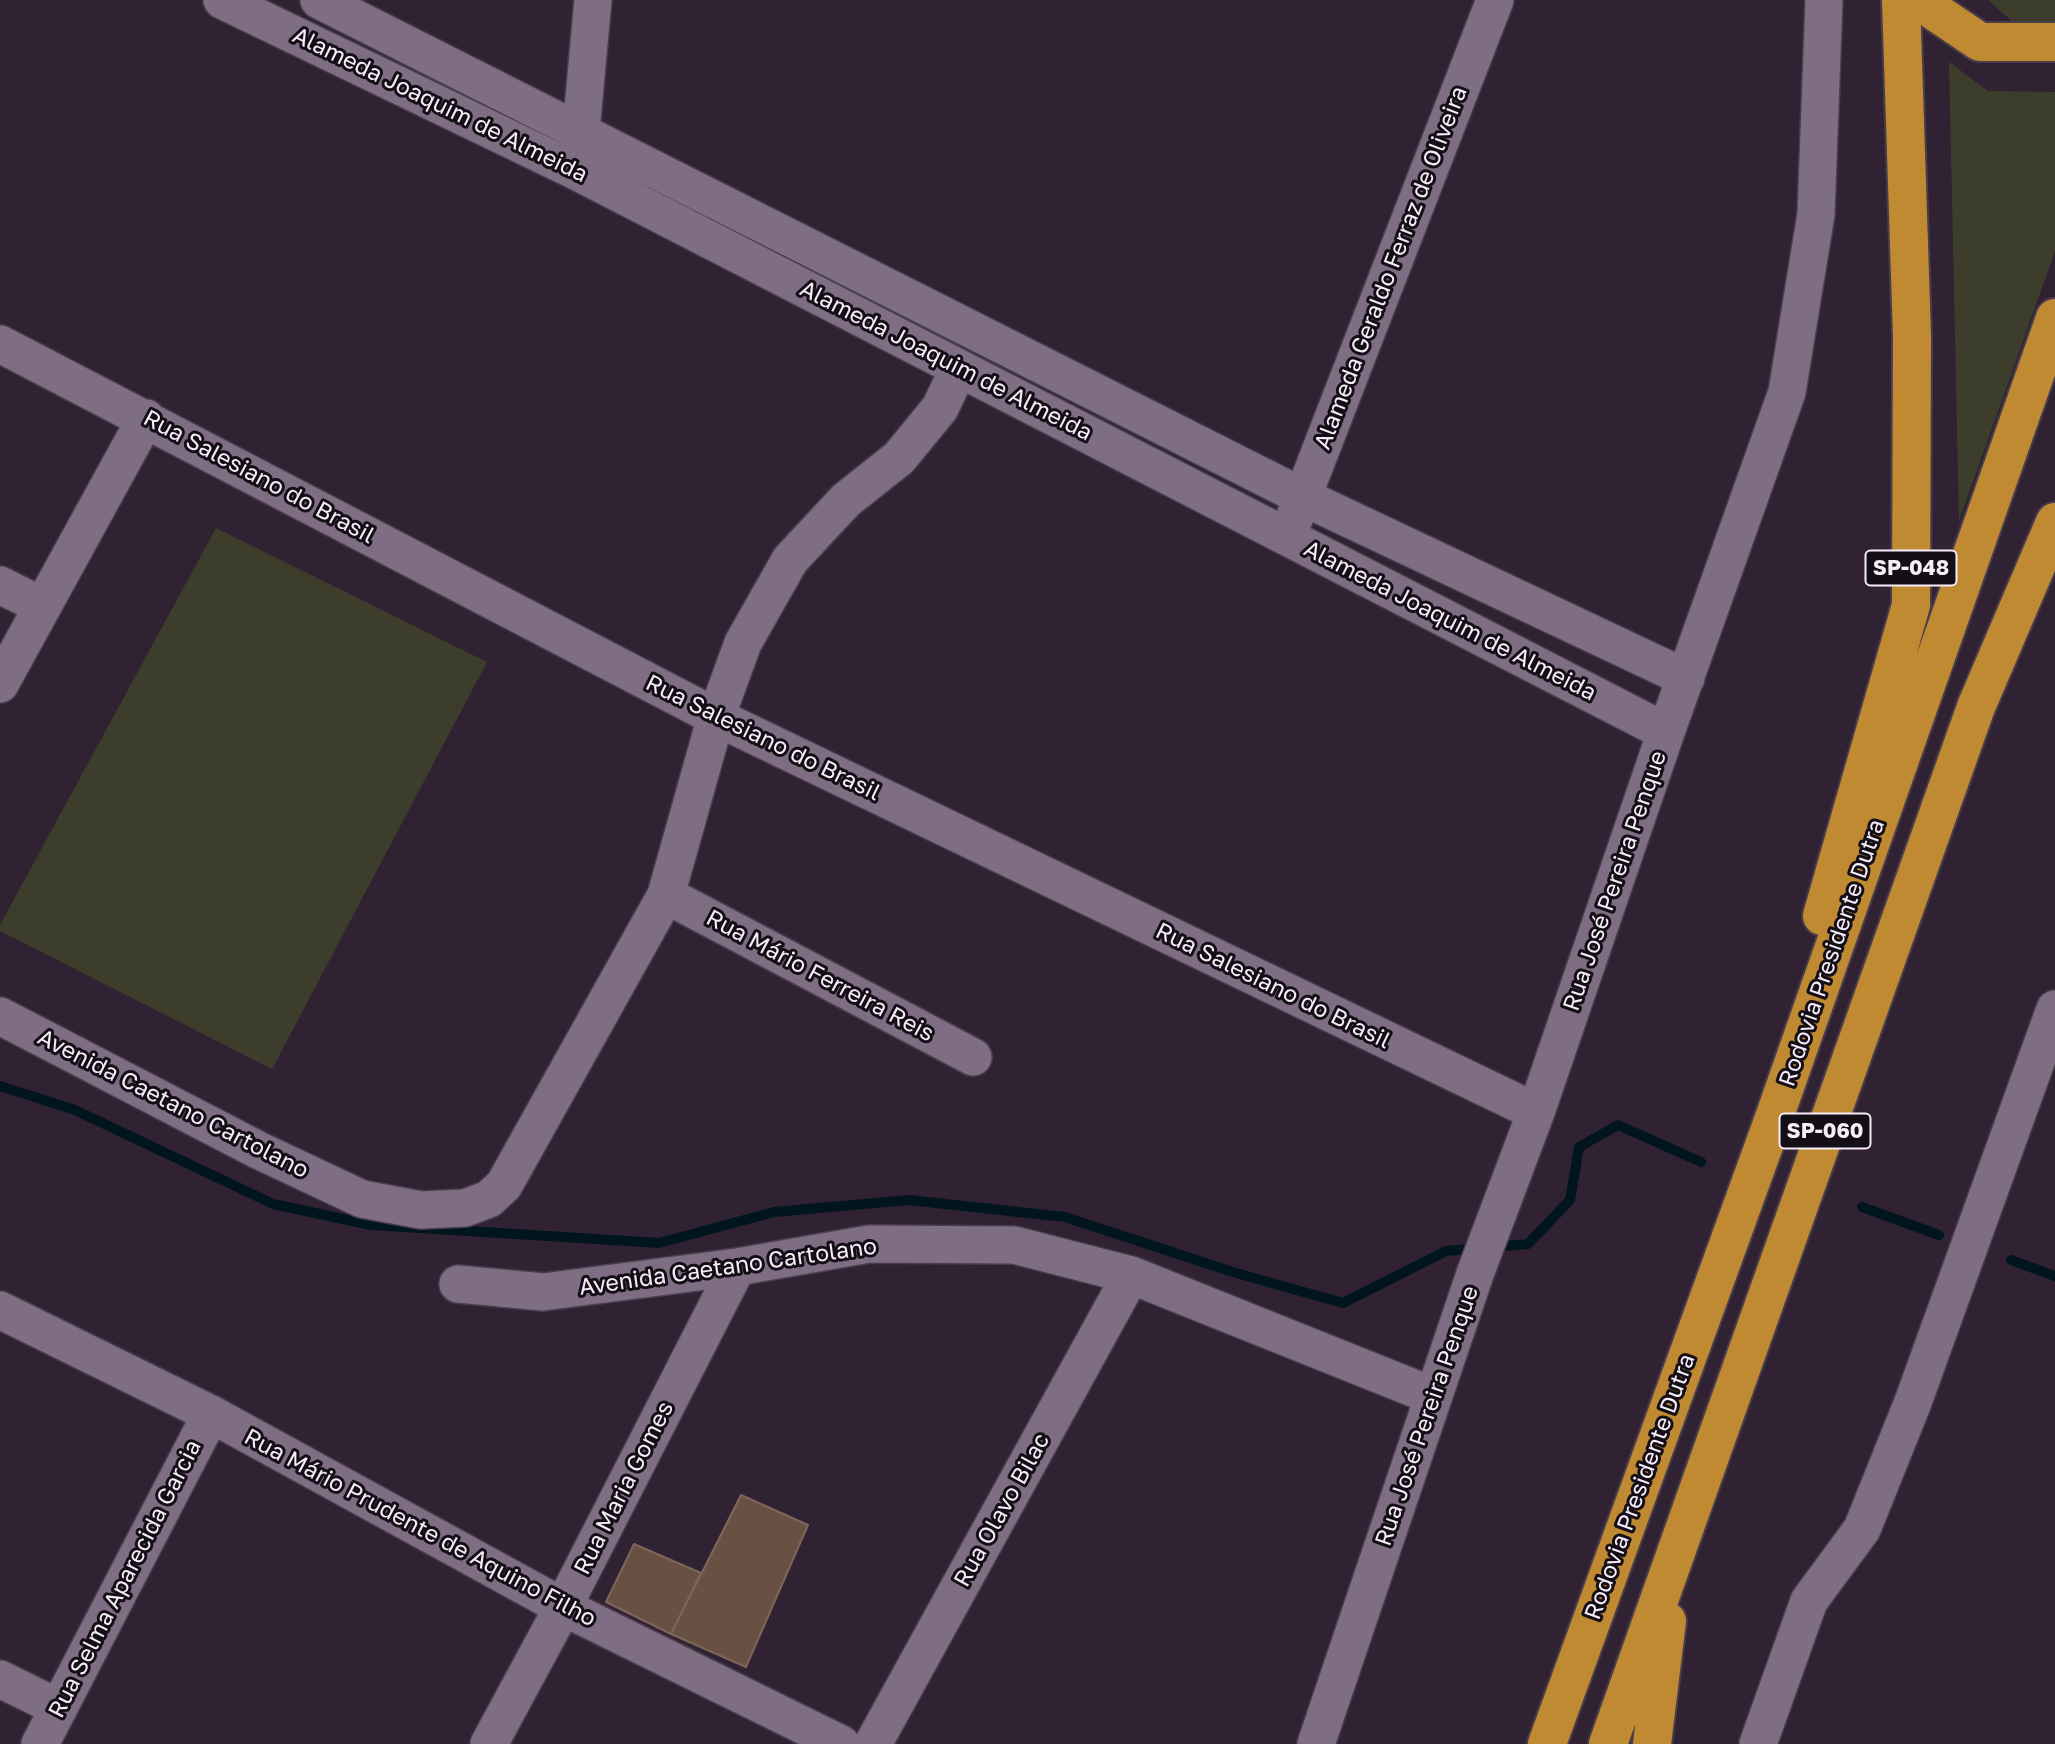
<!DOCTYPE html>
<html>
<head>
<meta charset="utf-8">
<style>
  body { margin:0 }
  canvas { display:block; background:#302233 }
</style>
</head>
<body>
<canvas width="2055" height="1744"></canvas>
<script>
const ctx = document.querySelector('canvas').getContext('2d');
ctx.lineJoin = 'round';
function fillPath(path, color) {
  ctx.fillStyle = color;
  ctx.fill(path, 'evenodd');
}
function toPath(rows) {
  const path = new Path2D();
  for (const r of rows) {
    path.moveTo(r[0], r[1]);
    for (let i = 2; i < r.length; i += 2) path.lineTo(r[i], r[i + 1]);
  }
  return path;
}
function stroke(path, color, width, dash) {
  ctx.strokeStyle = color;
  ctx.lineWidth = width;
  ctx.lineCap = dash ? 'butt' : 'round';
  ctx.setLineDash(dash || []);
  ctx.stroke(path);
}
function label(font, color, halo, rows, align = 'center') {
  ctx.font = font + ' "Golos Text",sans-serif';
  ctx.lineWidth = 6;
  ctx.setLineDash([]);
  ctx.textBaseline = 'middle';
  ctx.strokeStyle = halo;
  ctx.fillStyle = color;
  for (const [text, x, y, turn = 0] of rows) {
    ctx.save();
    ctx.translate(x, y);
    ctx.rotate((+turn || 0) * Math.PI / 180);
    ctx.textAlign = isNaN(turn) ? turn : align;
    if (halo) ctx.strokeText(text, 0, 0);
    ctx.fillText(text, 0, 0);
    ctx.restore();
  }
}
const green = toPath([
  [1988,0,2055,0,2055,26,2015,24],
  [1949,62,1988,91,2055,92,2055,251,1959,521],
  [216,528,487,662,272,1069,0,931,0,925]
]);
const stream = toPath([
  [0,1086,75,1110,273,1204,371,1225,659,1243,774,1212,909,1200,1065,1217,1236,1273,1343,1303,1446,1251,1528,1244,1570,1200,1579,1147,1618,1125,1701,1162],
  [1862,1207,1939,1235],
  [2011,1260,2055,1276]
]);
const building = toPath([
  [741,1495,808,1525,746,1667,671,1634,741,1495],
  [634,1544,701,1573,671,1634,606,1602,634,1544]
]);
const street = toPath([
  [222,0,576,171,1666,732],
  [319,0,1303,497,1686,678],
  [579,152,593,0],
  [0,344,716,717,1536,1112],
  [1294,519,1495,0],
  [0,585,42,606],
  [0,684,146,418],
  [666,895,973,1057],
  [0,1016,258,1150,362,1199,421,1210,465,1208,489,1199,504,1185,666,895,716,717,743,643,790,560,846,500,899,458,940,408,959,368],
  [458,1284,543,1292,737,1267,869,1244,1014,1245,1131,1275,1433,1396],
  [0,1310,211,1414,563,1607,841,1744],
  [0,1679,59,1708],
  [40,1744,211,1414],
  [489,1744,563,1607,737,1267],
  [873,1744,1131,1275],
  [1316,1744,1475,1274,1536,1112,1666,732,1787,392,1816,214,1824,0],
  [1758,1744,1809,1601,1862,1529,1913,1402,2055,1009]
]);
const highway = toPath([
  [1930,0,1934,11,1980,42,2055,42],
  [1822,916,1911,605,1912,336,1901,0],
  [1547,1744,1774,1118,2055,318],
  [1608,1744,1976,707,2055,522],
  [1652,1744,1667,1621]
]);
const shields = [
  [1911,568,91],
  [1825,1131,91]
];
const shieldNames = [
  ["SP-048",1911,568],
  ["SP-060",1825,1131]
];
const streetNames = [
  ["Alameda Joaquim de Almeida",440,105,26],
  ["Alameda Geraldo Ferraz de Oliveira",1391,268,-69],
  ["Alameda Joaquim de Almeida",946,361,27],
  ["Rua Salesiano do Brasil",259,477,28],
  ["Alameda Joaquim de Almeida",1450,621,27],
  ["Rua Salesiano do Brasil",763,738,26],
  ["Rua José Pereira Penque",1615,881,-71],
  ["Rodovia Presidente Dutra",1832,953,-71],
  ["Rua Mário Ferreira Reis",820,976,28],
  ["Rua Salesiano do Brasil",1273,986,26],
  ["Avenida Caetano Cartolano",173,1104,27],
  ["Avenida Caetano Cartolano",728,1267,-8],
  ["Rua José Pereira Penque",1427,1416,-71],
  ["Rodovia Presidente Dutra",1640,1487,-70],
  ["Rua Maria Gomes",624,1488,-63],
  ["Rua Olavo Bilac",1002,1510,-61],
  ["Rua Mário Prudente de Aquino Filho",420,1528,28],
  ["Rua Selma Aparecida Garcia",125,1579,-63]
];
fillPath(green, '#3c3d2a');
stroke(stream, '#00151d', 10);
fillPath(building, '#685143');
stroke(building, '#7e6658', 2);
stroke(street, '#493d4c', 40);
stroke(highway, '#493d4c', 42);
stroke(street, '#7f6e83', 37);
stroke(highway, '#bf8a31', 38);
for (const [x, y, w] of shields) {
  const box = new Path2D();
  box.roundRect(x - w / 2, y - 17.5, w, 35, 5);
  ctx.fillStyle = '#140e16';
  ctx.fill(box);
  stroke(box, '#f7edf9', 2);
}
label('bold 21px', '#f7edf9', null, shieldNames);
label('23px', '#f7edf9', '#140e16', streetNames);
</script>
</body>
</html>
